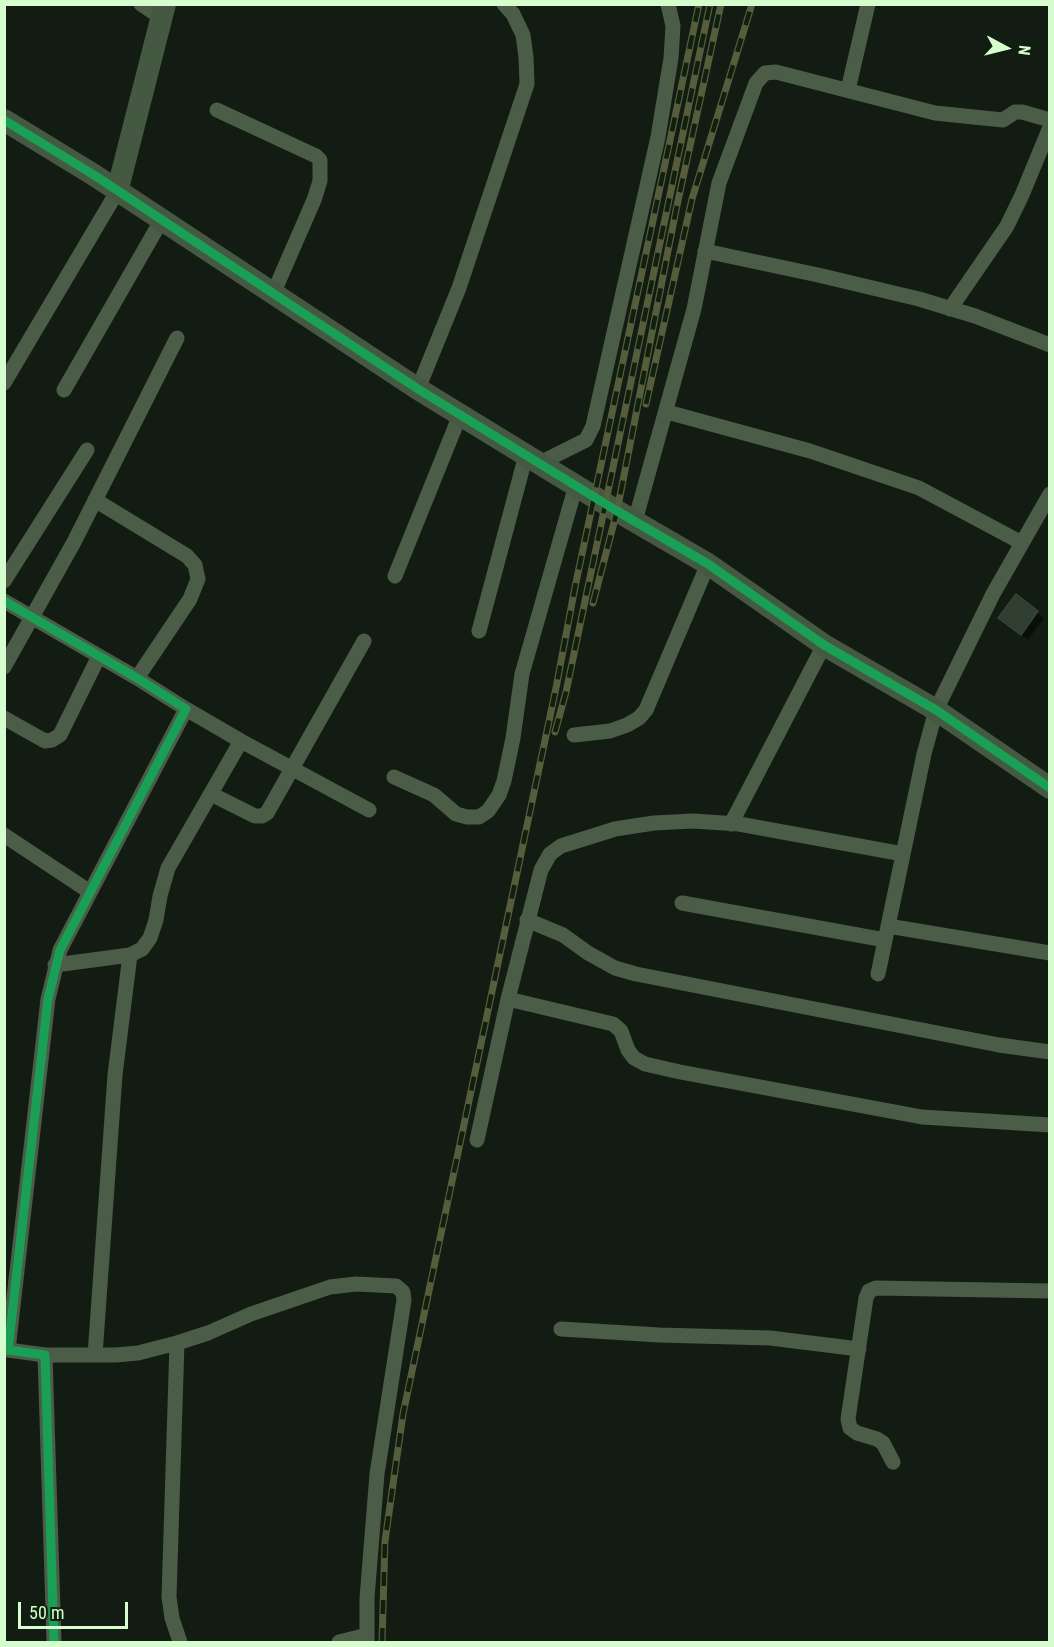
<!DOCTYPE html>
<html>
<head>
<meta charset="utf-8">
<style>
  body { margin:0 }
  #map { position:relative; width:1054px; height:1647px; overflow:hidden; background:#121c12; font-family:"Roboto Condensed",sans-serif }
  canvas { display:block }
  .frame { position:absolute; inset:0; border:6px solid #d6fdce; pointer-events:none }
  .north { position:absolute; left:976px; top:18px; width:60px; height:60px; -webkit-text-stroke:4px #0f200e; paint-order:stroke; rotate:97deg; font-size:16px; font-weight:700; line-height:24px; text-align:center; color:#d6fdce }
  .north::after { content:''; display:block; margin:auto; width:21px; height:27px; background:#d6fdce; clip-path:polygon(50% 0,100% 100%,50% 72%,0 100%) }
  .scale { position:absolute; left:18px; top:1602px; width:110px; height:27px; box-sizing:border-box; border:3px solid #d6fdce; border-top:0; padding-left:8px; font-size:18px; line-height:21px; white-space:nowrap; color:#d6fdce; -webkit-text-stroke:4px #0f200e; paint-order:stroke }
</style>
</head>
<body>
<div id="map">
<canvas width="1054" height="1647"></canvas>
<div class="frame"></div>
<div class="north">N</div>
<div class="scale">50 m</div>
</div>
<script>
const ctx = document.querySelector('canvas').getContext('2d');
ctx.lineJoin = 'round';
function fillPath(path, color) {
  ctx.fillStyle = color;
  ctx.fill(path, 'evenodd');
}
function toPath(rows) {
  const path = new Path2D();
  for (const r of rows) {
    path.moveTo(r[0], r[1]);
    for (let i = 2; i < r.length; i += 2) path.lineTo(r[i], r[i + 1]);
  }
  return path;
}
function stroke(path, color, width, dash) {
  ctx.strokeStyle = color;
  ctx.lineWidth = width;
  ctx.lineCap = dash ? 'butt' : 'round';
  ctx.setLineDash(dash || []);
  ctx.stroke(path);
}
const shadow = toPath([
  [1016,596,1044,618,1028,640,1006,624]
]);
const building = toPath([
  [1016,594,1038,611,1021,635,998,618,1016,594]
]);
const street = toPath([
  [141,4,162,18],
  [848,90,868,4],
  [217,110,316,156,320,160,320,181,314,200,273,294],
  [705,251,818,275,919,299,975,316,1050,345],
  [950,309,1007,226,1022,195,1050,127],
  [4,383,117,192],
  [418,389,459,288,527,84,526,57,523,35,513,14,504,4],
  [64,390,161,221],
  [667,412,810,451,919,488,1022,543],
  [540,463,586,440,593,426,658,137,671,58,673,26,668,4],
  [95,500,187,556,195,565,198,579,190,599,137,678],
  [635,521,694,309,719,183,756,83,765,73,776,72,935,113,1003,120,1015,112,1022,112,1050,120],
  [395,576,460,415],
  [4,581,87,450],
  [4,601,137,678,186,709,60,950,48,999,8,1350,45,1355,54,1642],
  [479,631,526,455],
  [4,667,74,542,177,338],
  [186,709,241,741,369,810],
  [4,718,45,741,52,740,60,735,99,656],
  [574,735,610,731,627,725,639,718,646,710,708,564],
  [394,777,434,795,456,814,467,817,479,817,488,811,499,795,504,781,513,738,522,674,576,485],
  [211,794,255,816,262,816,267,813,364,641],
  [731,824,824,645],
  [4,835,90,892],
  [682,903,885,940],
  [527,920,563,935,588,953,615,968,636,974,999,1045,1050,1052],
  [888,926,1050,953],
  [55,965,130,955,142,949,150,938,156,920,160,896,168,868,241,741],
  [878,974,924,754,936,710,993,594,1050,494],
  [508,999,613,1024,621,1031,628,1050,634,1058,645,1064,680,1072,922,1117,1050,1125],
  [477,1140,508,999,541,870,550,854,561,846,615,829,654,823,693,821,739,824,903,854],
  [561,1329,659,1335,770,1338,859,1349],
  [177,1343,169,1597,172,1618,180,1642],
  [45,1355,116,1355,138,1353,177,1343,208,1333,251,1314,330,1287,356,1284,396,1286,403,1292,404,1300,377,1474,367,1598,367,1642],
  [95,1355,115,1075,130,955],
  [893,1462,883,1443,877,1439,857,1433,850,1428,848,1419,866,1298,869,1291,876,1288,1050,1291],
  [339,1642,367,1635]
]);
const secondary = toPath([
  [4,120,94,175,418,389,617,511,708,564,824,645,936,710,1050,788],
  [117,192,165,4]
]);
const rail = toPath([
  [646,404,692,199,752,4],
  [593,603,617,511,676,210,721,4],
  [555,732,566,692,710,4],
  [382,1642,385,1541,403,1414,556,688,575,587,699,4]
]);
const cycleway = toPath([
  [4,120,94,175,418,389,617,511,708,564,824,645,936,710,1050,788],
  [4,601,137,678,186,709,60,950,48,999,8,1350,45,1355,54,1642]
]);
fillPath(shadow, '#0007');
fillPath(building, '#303e2f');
stroke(building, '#354634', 1.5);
stroke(street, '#4b5c47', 15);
stroke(secondary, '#455841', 22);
stroke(rail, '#565d3c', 7);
stroke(rail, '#0f200e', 4.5, [14]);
stroke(cycleway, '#1a9f57', 9);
</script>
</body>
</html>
